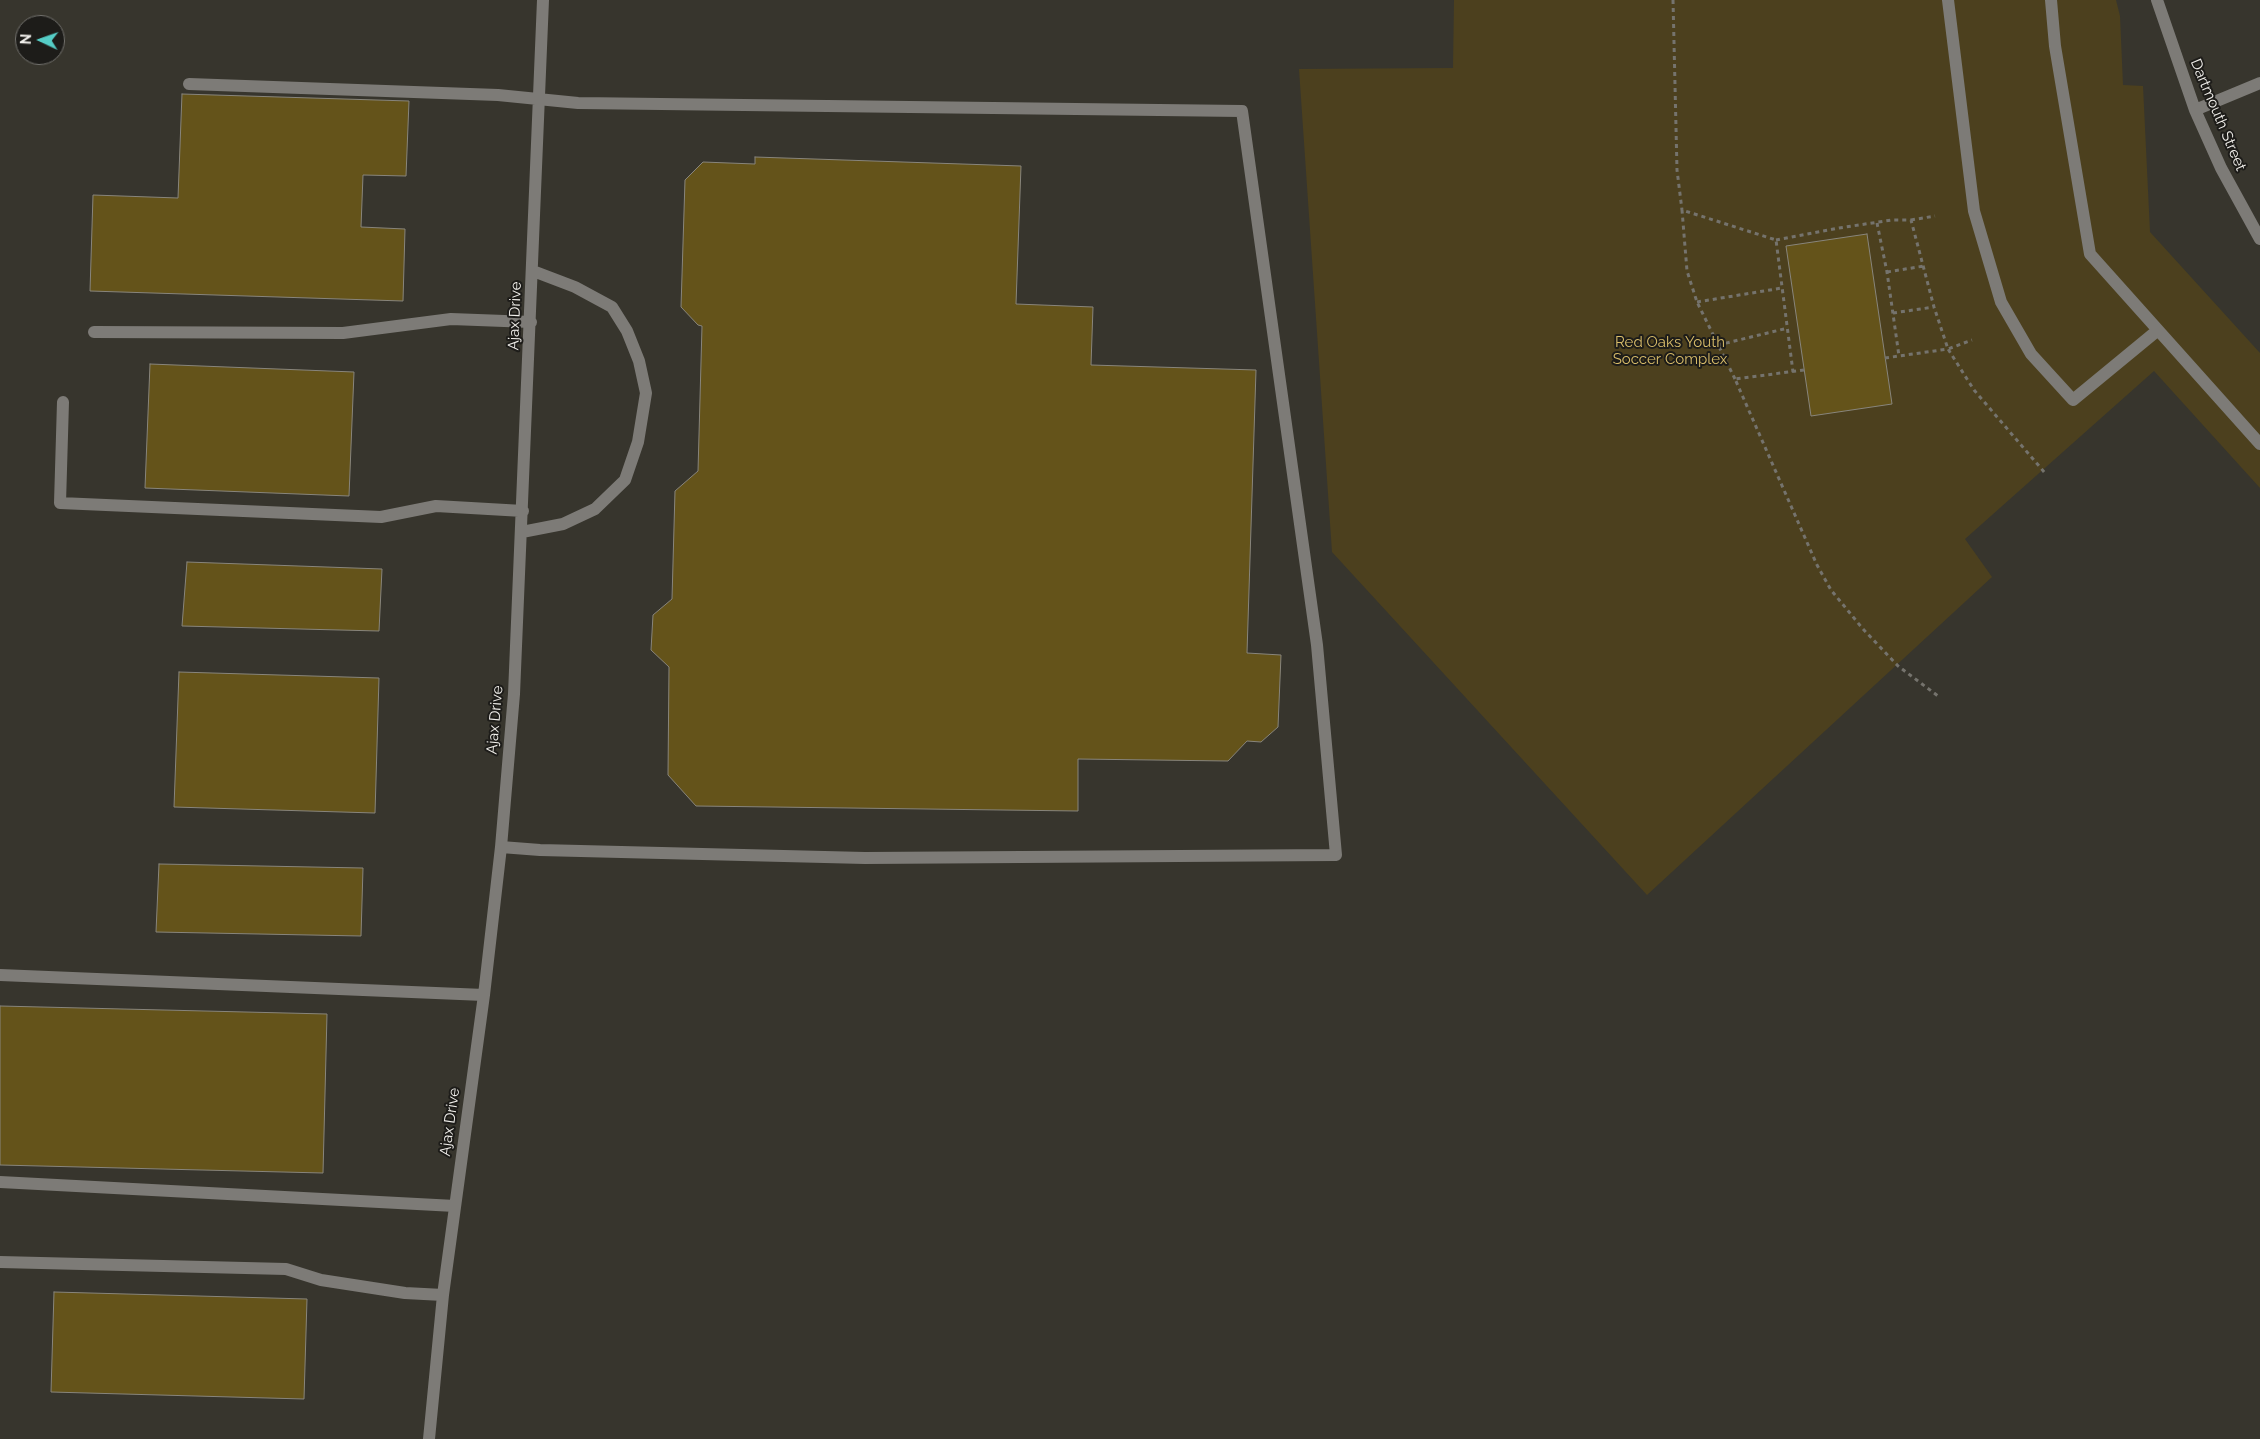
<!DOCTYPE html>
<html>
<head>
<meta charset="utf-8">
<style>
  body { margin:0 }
  #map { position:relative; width:2260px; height:1439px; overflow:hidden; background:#37352d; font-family:Raleway,sans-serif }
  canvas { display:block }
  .north { position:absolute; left:15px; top:15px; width:50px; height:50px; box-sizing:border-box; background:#1d1c19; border:1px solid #72716d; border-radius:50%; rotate:273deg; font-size:14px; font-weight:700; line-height:20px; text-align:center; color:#f2f0ec }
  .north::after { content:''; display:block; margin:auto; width:18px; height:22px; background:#55cdc6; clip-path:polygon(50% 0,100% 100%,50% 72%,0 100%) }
</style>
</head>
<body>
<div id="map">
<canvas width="2260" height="1439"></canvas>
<div class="north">N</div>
</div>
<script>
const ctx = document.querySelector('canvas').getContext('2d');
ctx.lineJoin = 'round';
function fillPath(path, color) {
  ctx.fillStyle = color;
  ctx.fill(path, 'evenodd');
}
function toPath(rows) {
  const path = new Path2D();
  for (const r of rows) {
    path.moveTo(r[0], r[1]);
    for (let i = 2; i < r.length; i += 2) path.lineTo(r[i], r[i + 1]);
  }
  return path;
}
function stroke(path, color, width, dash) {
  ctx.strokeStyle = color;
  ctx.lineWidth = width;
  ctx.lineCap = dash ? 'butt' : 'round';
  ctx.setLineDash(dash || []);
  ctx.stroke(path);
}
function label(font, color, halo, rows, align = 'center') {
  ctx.font = font + ' Raleway,sans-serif';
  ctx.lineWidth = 4;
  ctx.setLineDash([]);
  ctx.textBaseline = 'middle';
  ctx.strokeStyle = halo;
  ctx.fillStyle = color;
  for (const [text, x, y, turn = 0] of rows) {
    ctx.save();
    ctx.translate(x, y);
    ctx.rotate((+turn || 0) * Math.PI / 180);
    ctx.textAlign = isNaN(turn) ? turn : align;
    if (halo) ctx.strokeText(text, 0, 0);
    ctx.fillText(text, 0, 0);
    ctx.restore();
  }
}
const green = toPath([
  [1454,0,2116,0,2120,16,2123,85,2143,86,2150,232,2260,353,2260,488,2154,371,1965,539,1992,577,1647,895,1332,552,1299,69,1453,68]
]);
const building = toPath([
  [182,94,409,101,406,176,363,175,361,227,405,229,403,301,90,291,93,195,178,198,182,94],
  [755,157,1021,166,1016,304,1093,307,1091,365,1256,370,1247,653,1281,655,1278,727,1261,742,1247,741,1228,761,1078,759,1078,811,696,806,668,775,669,667,651,650,653,615,672,599,675,491,698,471,702,326,698,325,681,307,685,180,703,162,755,164,755,157],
  [1867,234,1892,404,1811,416,1786,246,1867,234],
  [150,364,354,372,349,496,145,488,150,364],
  [187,562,382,569,379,631,182,626,187,562],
  [179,672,379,678,375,813,174,807,179,672],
  [159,864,363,868,361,936,156,932,159,864],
  [0,1006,327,1014,323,1173,0,1165,0,1006],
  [54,1292,307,1299,304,1399,51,1392,54,1292]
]);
const path = toPath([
  [1673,0,1677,170,1682,210],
  [1911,220,1935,216],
  [1877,223,1887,272,1899,356],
  [1776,240,1839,228,1892,220,1911,220,1934,307,1948,349,1972,340],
  [1887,272,1924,266],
  [1697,302,1782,288],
  [1893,313,1934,307],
  [1718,345,1788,328],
  [1885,358,1948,349,1974,390,2045,473],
  [1804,370,1735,379,1817,565,1831,590,1863,629,1898,666,1938,696],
  [1735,379,1697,302,1687,271,1682,210,1776,240,1793,372]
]);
const minor = toPath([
  [1948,0,1974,211,2001,302,2031,354,2073,400,2158,330],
  [2051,0,2055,46,2090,254,2260,444],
  [2157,0,2195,110,2221,168,2260,239],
  [189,84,498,95,578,103,1242,111,1317,645,1336,855,865,858,540,850,501,847],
  [2195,110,2260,83],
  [94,332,343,333,451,319,531,322],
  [63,402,60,503,381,517,436,506,523,511],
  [522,532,563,524,595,509,625,480,638,442,646,393,639,361,627,331,612,307,575,287,533,271],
  [0,975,484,995],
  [0,1182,455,1206],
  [0,1262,286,1269,321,1280,405,1293,443,1295],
  [429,1439,443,1295,484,995,501,847,514,694,543,0]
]);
const streetNames = [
  ["Dartmouth Street",2218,115,67],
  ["Ajax Drive",515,316,-88],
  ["Ajax Drive",495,720,-85],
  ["Ajax Drive",450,1122,-82]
];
const parkNames = [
  ["Red Oaks Youth",1670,342],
  ["Soccer Complex",1670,359]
];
fillPath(green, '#4c401e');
fillPath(building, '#64531a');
stroke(building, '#88857c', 1);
stroke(path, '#75736d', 3, [4, 4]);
stroke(minor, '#7d7b77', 12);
label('15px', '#f2f0ec', '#1d1c19', streetNames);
label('15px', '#d9bd6a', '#1d1c19', parkNames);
</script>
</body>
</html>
